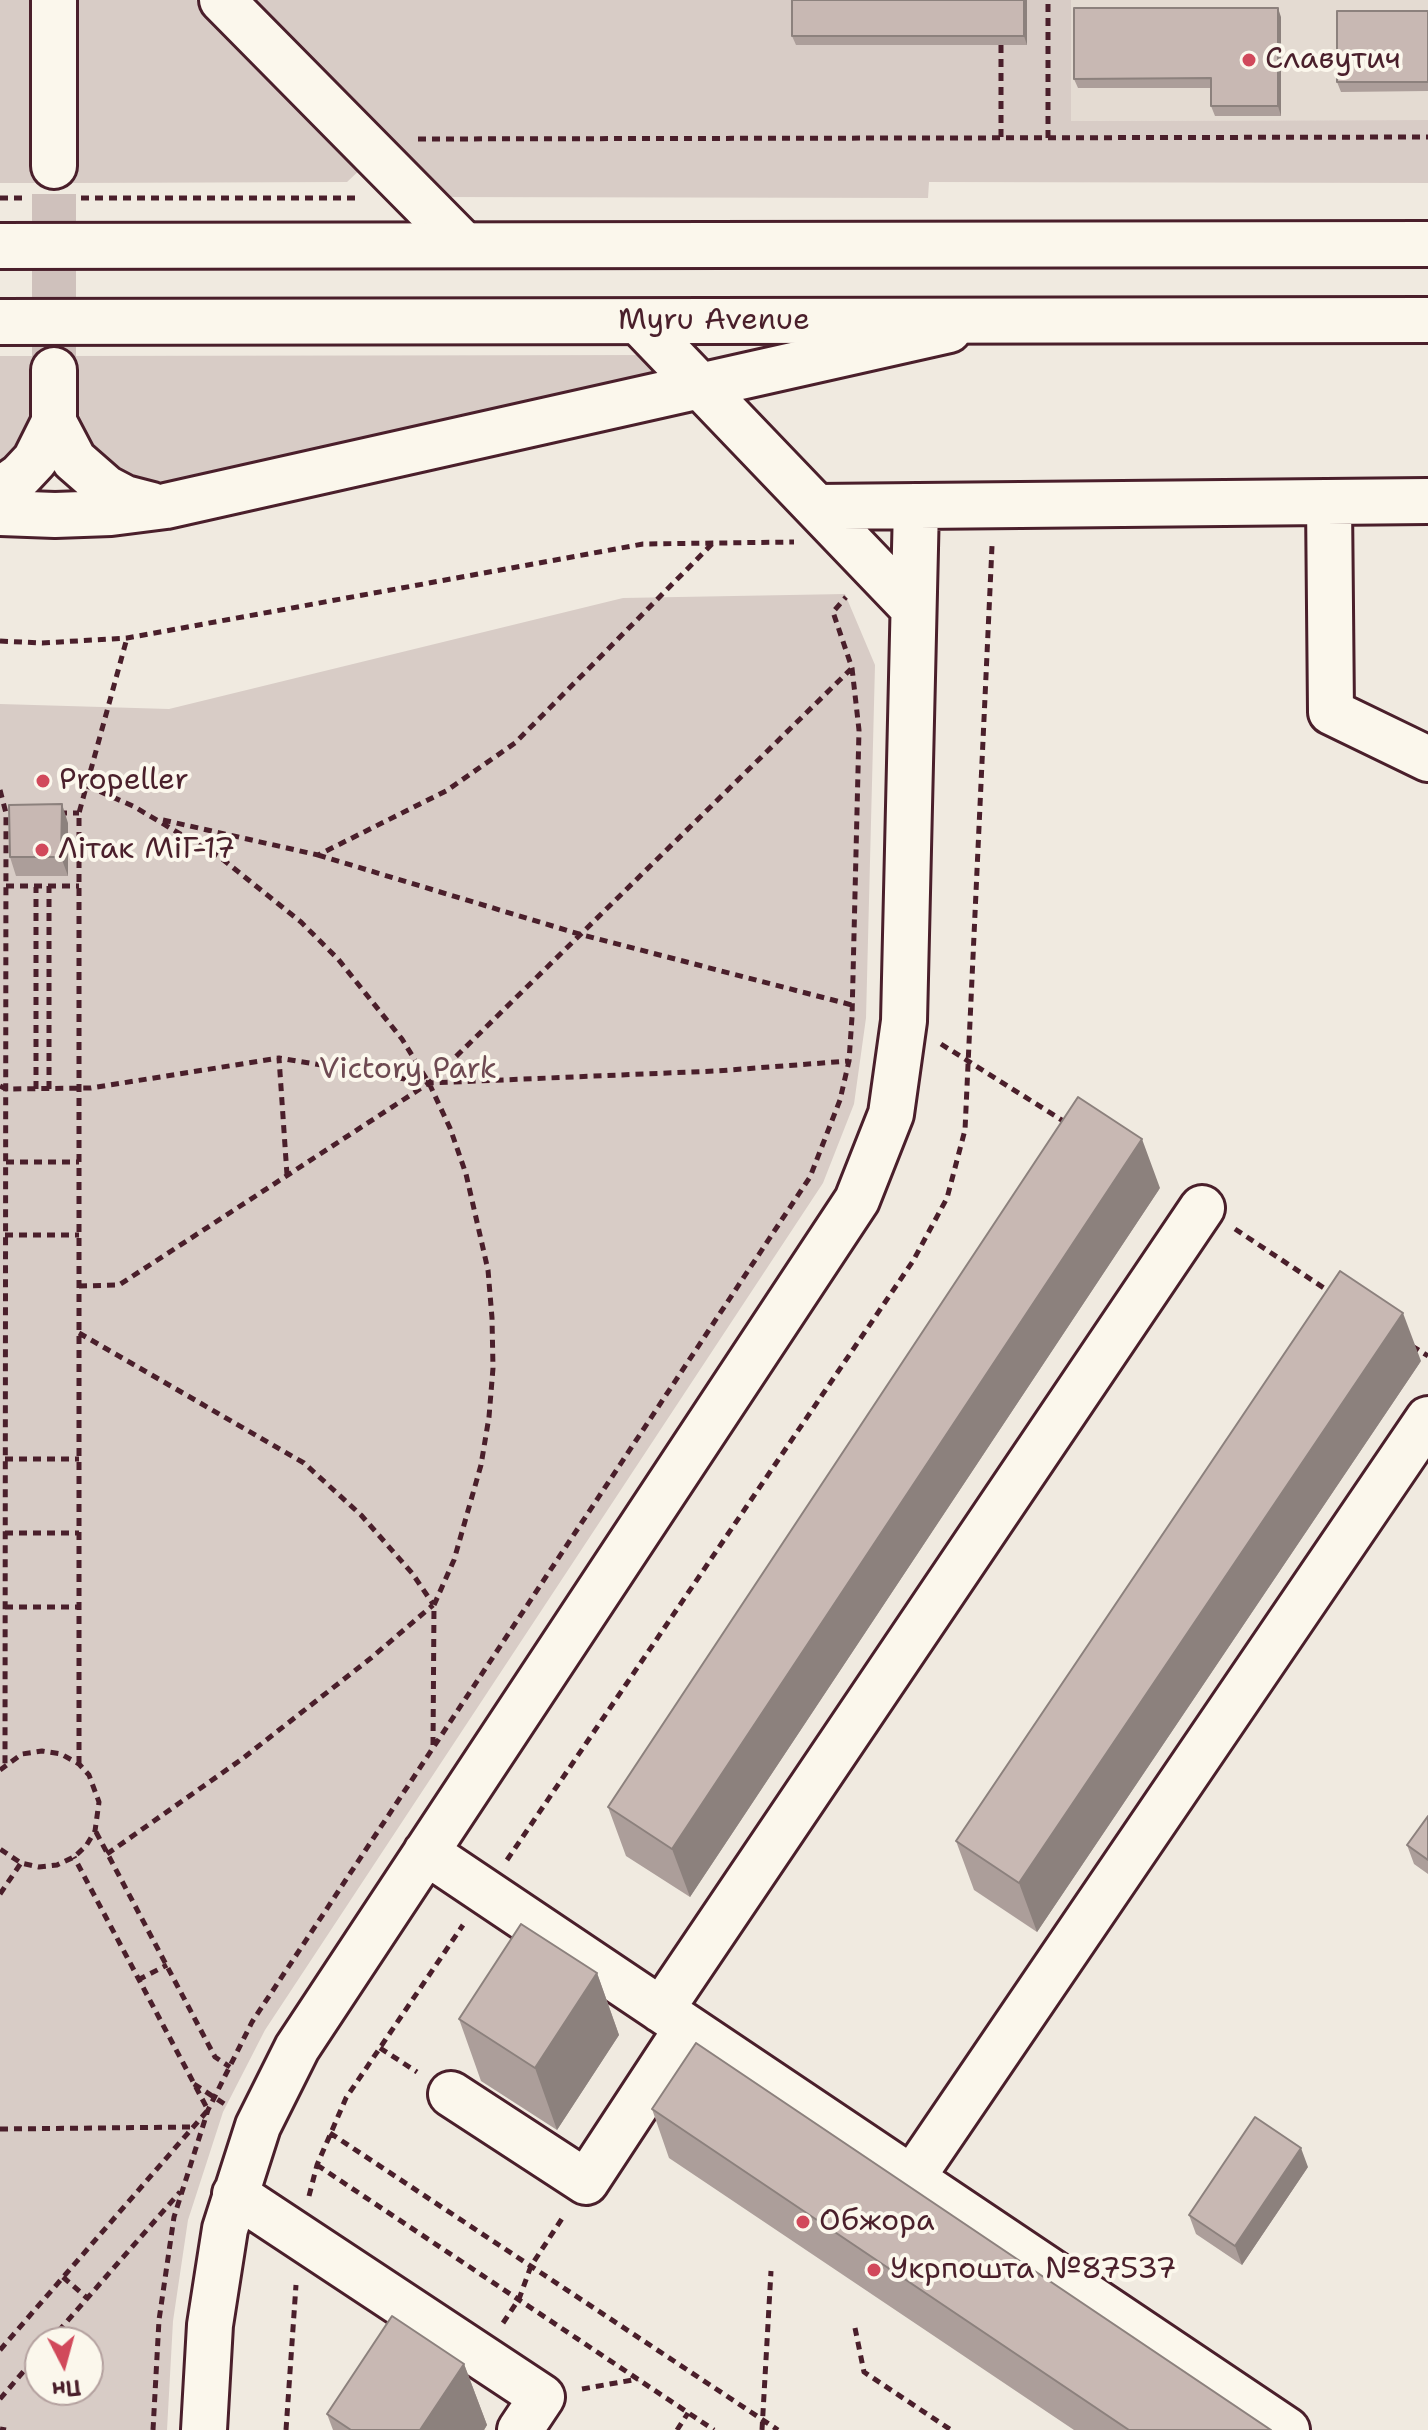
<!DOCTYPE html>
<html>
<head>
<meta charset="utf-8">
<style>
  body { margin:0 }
  #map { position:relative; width:1428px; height:2430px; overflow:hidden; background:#f0eae0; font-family:"Shantell Sans",sans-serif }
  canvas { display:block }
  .north { position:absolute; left:24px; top:2326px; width:80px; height:80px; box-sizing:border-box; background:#fbf7ec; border:2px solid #b4a19f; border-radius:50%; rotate:174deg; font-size:22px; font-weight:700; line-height:32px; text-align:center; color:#4a1f2b }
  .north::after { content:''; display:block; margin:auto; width:28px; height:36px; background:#d1495b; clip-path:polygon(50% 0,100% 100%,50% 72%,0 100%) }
</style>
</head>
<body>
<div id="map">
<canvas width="1428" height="2430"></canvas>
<div class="north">Пн</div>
</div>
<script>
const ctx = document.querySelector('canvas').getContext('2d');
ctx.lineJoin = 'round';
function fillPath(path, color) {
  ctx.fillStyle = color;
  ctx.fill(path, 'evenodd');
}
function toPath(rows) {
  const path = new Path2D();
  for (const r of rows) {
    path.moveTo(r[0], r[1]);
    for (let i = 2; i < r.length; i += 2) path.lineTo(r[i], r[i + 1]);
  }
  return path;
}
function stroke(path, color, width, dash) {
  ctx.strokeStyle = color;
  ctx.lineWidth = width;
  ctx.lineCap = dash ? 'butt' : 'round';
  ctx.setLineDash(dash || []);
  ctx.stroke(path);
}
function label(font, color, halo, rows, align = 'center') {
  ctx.font = font + ' "Shantell Sans",sans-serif';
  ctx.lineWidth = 8;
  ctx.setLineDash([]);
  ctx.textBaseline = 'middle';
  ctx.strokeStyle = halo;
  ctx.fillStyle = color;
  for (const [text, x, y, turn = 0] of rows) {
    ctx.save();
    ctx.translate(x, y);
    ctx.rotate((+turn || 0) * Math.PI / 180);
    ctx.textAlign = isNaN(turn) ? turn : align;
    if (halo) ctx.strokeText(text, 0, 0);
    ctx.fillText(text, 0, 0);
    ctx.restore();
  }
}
const built = toPath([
  [1071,0,1428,0,1428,120,1071,121]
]);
const green = toPath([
  [0,0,37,0,37,183,0,183],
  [71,0,196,0,363,167,347,182,71,183],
  [248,0,1071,0,1071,121,1428,120,1428,183,929,182,928,198,440,197],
  [651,355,673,377,171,490,115,474,78,434,69,356],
  [0,356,41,356,31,434,0,469],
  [845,594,875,665,866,1018,854,1104,823,1183,265,2030,223,2112,188,2220,173,2321,167,2430,0,2430,0,704,169,709,623,598],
  [40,2342,88,2342,88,2390,40,2390]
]);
const minorTunnel = toPath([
  [54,370,54,166]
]);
const path = toPath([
  [1001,45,1001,138],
  [1048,138,1048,0],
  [418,139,1428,137],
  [0,198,27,198],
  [81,198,356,198],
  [0,641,42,643,127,638,643,544,794,542],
  [87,786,133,806,221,858,301,922,338,959,402,1039,429,1083,450,1128,466,1174,488,1270,492,1318,493,1368,489,1417,481,1465,454,1560,434,1605,433,1747],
  [0,790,6,813,5,1764],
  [59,813,79,813],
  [163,820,318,855,446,791,515,743,712,544],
  [318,855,579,934,852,1005],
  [6,886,79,886],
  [941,1044,1068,1124],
  [0,1086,6,1089,91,1088,279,1058],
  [36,1089,36,887],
  [49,1089,49,886],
  [6,1162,79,1162],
  [287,1175,279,1058,429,1083,716,1071,849,1061],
  [1235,1229,1330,1292],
  [5,1235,79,1235],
  [79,1286,119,1285,429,1083,851,669],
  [79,1333,304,1463,361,1515,412,1573,433,1604],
  [1412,1346,1428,1356],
  [5,1459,79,1459],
  [5,1533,79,1533],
  [5,1607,79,1607],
  [79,1764,79,813,127,638],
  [0,1770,22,1754,42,1751,61,1754,79,1764,89,1775,99,1802,95,1831,86,1846,74,1857,57,1865,39,1867,21,1863,0,1849],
  [96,1832,215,2057,230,2067],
  [107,1854,242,1759,371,1658,433,1605],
  [507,1860,913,1261,947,1198,965,1130,992,546],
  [0,1894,21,1863],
  [138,1980,167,1965],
  [380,2048,417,2072],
  [194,2084,226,2105],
  [0,2129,193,2127],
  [330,2133,778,2430],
  [317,2165,714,2430],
  [309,2196,317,2165,346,2098,463,1925],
  [63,2277,87,2298],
  [503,2323,519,2299,531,2266,563,2217],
  [855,2328,864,2372,951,2430],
  [49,2342,180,2192],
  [0,2350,208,2110,74,1857],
  [582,2389,638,2379],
  [0,2399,40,2352],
  [0,2429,6,2430],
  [153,2430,159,2320,174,2217,208,2110,252,2022,810,1177,840,1100,849,1061,852,1017,859,730,852,668,833,612,846,597],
  [286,2430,296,2285],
  [677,2430,688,2413],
  [762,2430,771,2271]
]);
const minor = toPath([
  [54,0,54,166],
  [222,0,464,245],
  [639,322,913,608],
  [54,370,54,422,74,460,106,488,125,498,152,505],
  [0,490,20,476,35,460,54,422],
  [1329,502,1331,712,1428,759],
  [817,507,1428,501],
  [0,513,55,515,111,513,166,506,949,330],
  [426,1852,1287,2430],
  [661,2010,1202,1208],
  [451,2094,586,2182,687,2028],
  [912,2178,1428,1419],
  [235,2194,542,2397,520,2430],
  [204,2430,210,2325,225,2229,258,2126,297,2048,857,1200,891,1114,904,1021,916,506]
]);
const highway = toPath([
  [0,246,1428,244],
  [0,322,1428,320]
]);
const wall = toPath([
  [1027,0,1027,45,796,45,792,36],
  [1428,11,1428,91,1341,92,1337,82],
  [1281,17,1281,116,1215,116,1211,106,1211,88,1078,88,1074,79],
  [68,823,68,876,16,876,10,857],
  [1160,1188,690,1897,626,1856,608,1807],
  [1421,1361,1037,1932,974,1890,956,1841],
  [1428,1816,1428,1874,1414,1864,1407,1845],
  [597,1973,619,2035,557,2130,481,2081,459,2019],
  [652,2109,1271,2430,1074,2430,669,2158],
  [1308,2167,1242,2265,1196,2234,1189,2215],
  [464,2364,487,2425,484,2430,333,2430,327,2414]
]);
const shadedWall = toPath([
  [1024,0,1027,0,1027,45,1024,36],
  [1278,8,1281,17,1281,116,1278,106],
  [62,804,68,823,68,876,61,857],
  [1142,1139,1160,1188,690,1897,672,1849],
  [1403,1313,1421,1361,1037,1932,1019,1883],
  [597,1973,619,2035,557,2130,535,2068],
  [1301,2148,1308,2167,1242,2265,1235,2246],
  [464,2364,487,2425,484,2430,420,2430]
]);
const building = toPath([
  [792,0,1024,0,1024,36,792,36,792,0],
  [1074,8,1278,8,1278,106,1211,106,1211,78,1074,79,1074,8],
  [1337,11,1428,11,1428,82,1337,82,1337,11],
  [62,804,61,857,10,857,9,805,62,804],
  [1078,1097,1142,1139,672,1849,608,1807,1078,1097],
  [1340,1271,1403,1313,1019,1883,956,1841,1340,1271],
  [1428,1816,1428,1860,1407,1845,1428,1816],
  [521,1924,597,1973,535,2068,459,2019,521,1924],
  [696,2043,1271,2430,1129,2430,652,2109,696,2043],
  [1255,2117,1301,2148,1235,2246,1189,2215,1255,2117],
  [392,2316,464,2364,420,2430,351,2430,327,2414,392,2316]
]);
const markers = [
  [1249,60,8,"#d1495b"],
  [43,781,8,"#d1495b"],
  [42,850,8,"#d1495b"],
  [803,2222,8,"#d1495b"],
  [874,2270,8,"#d1495b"]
];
const poiNames = [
  ["Славутич",1265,60],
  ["Propeller",59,781],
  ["Літак МіГ-17",58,850],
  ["Обжора",819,2222],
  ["Укрпошта №87537",890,2270]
];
const streetNames = [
  ["Myru Avenue",714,321]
];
const parkNames = [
  ["Victory Park",408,1070]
];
fillPath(built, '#e4dbd2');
fillPath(green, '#d8ccc6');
stroke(minorTunnel, '#cfc1bc', 44, [44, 22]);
stroke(minor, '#4a1f2b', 50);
stroke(highway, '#4a1f2b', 50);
stroke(path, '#4a1f2b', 5, [8, 6]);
stroke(minor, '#fbf7ec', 44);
stroke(highway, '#fbf7ec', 44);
fillPath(wall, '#ac9e9a');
fillPath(shadedWall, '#8c817d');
fillPath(building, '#c8b8b3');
stroke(building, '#8c817d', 2);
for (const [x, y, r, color] of markers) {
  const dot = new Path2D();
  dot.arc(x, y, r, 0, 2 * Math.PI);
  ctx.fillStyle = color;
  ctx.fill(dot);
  stroke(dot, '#fbf7ec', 3);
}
label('30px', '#4a1f2b', '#fbf7ec', poiNames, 'left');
label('30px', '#4a1f2b', '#fbf7ec', streetNames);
label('30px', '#6e4a52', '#fbf7ec', parkNames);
</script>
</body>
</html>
